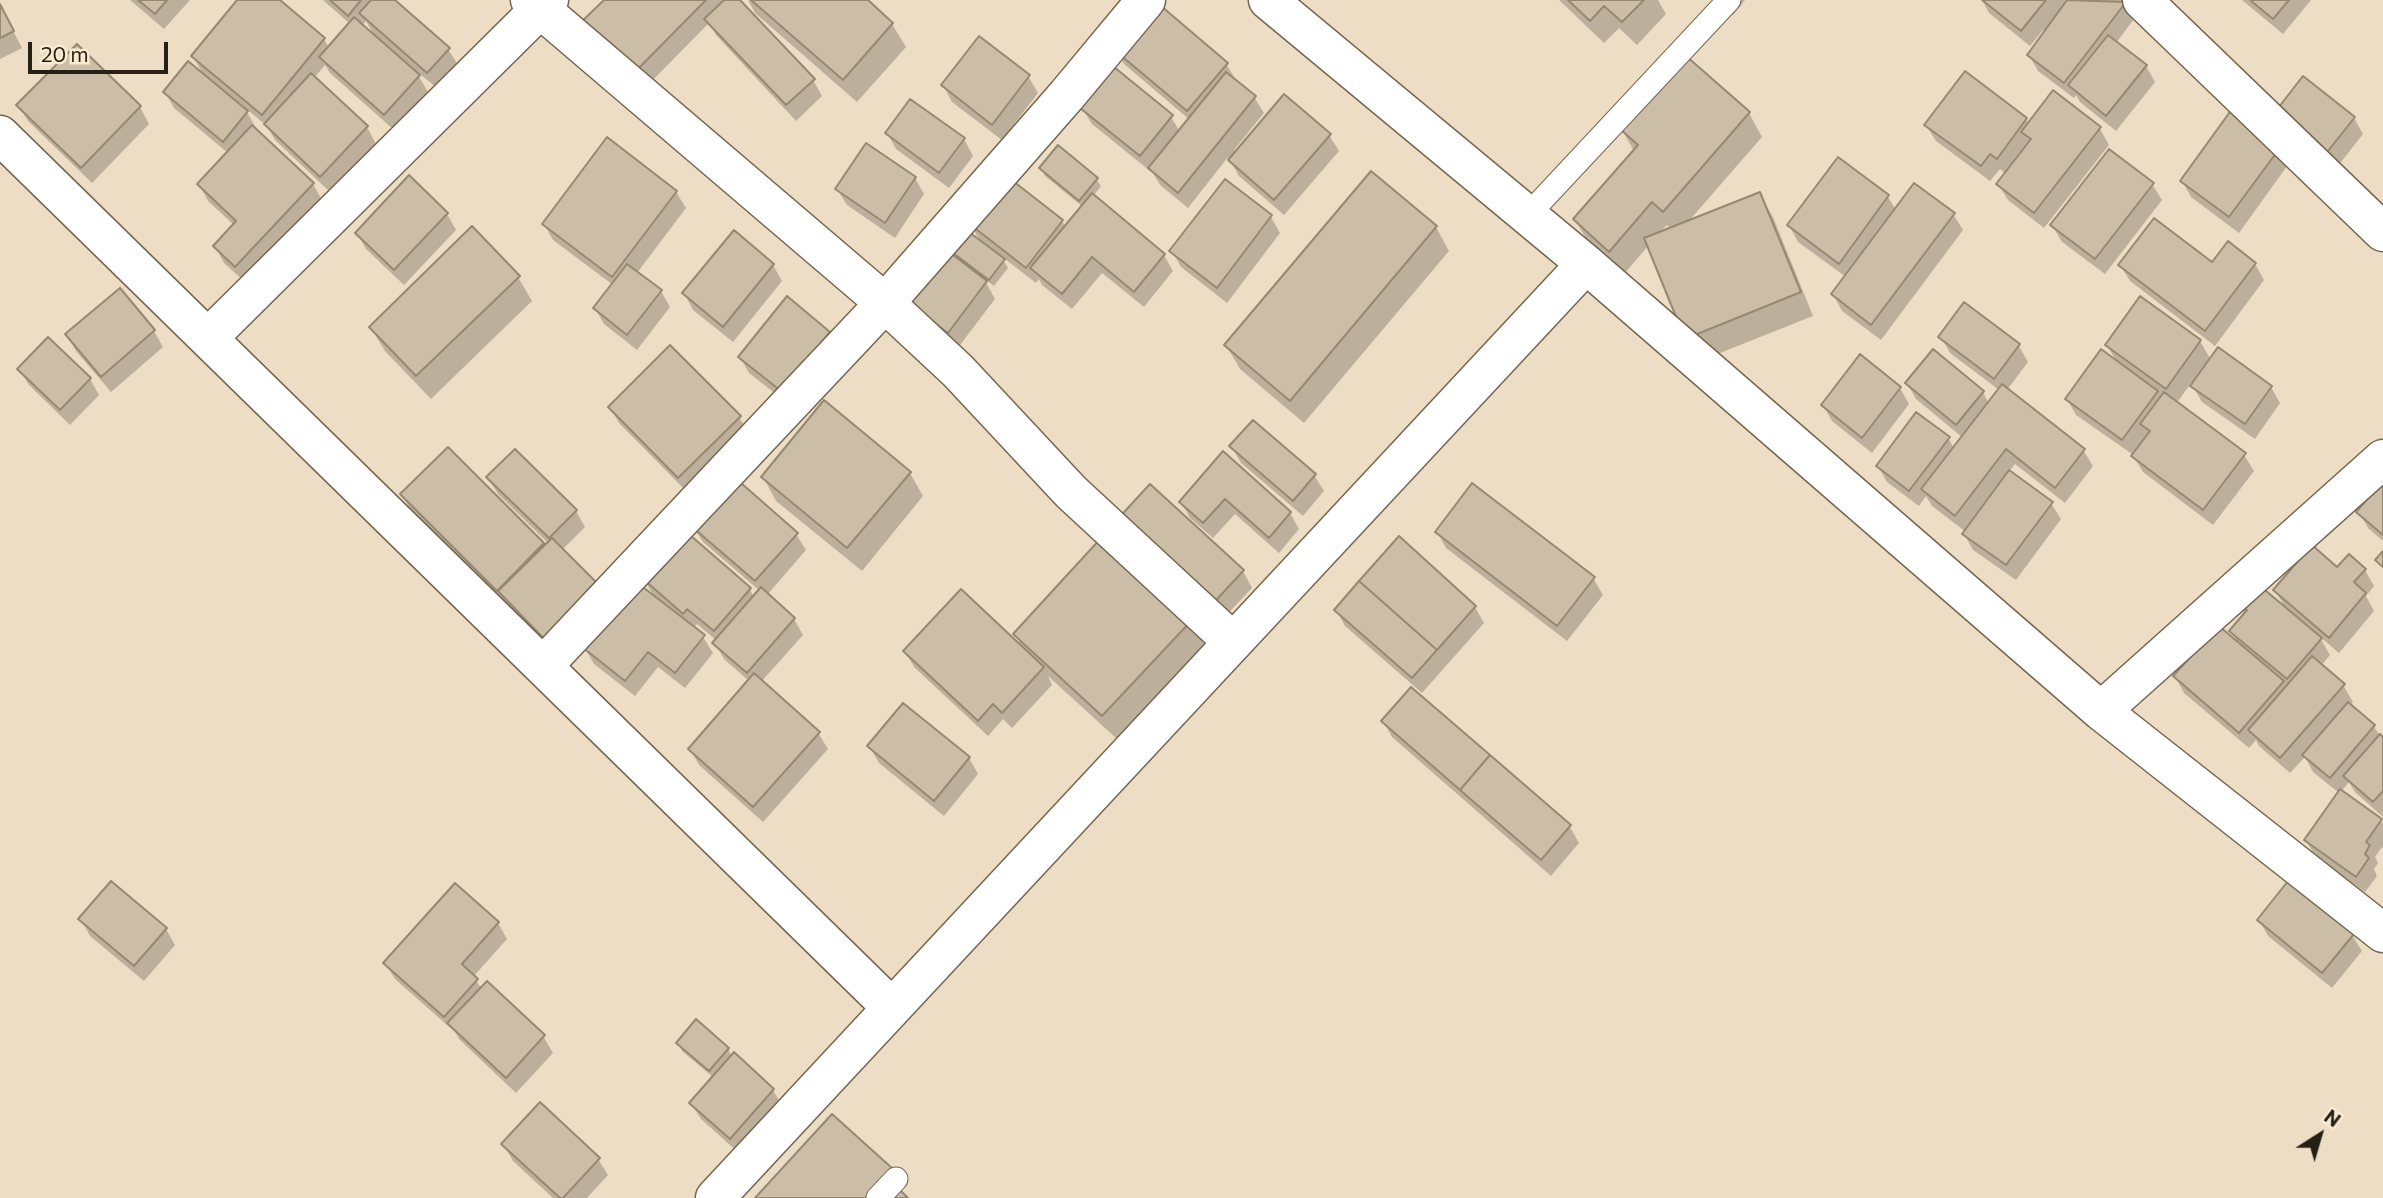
<!DOCTYPE html>
<html>
<head>
<meta charset="utf-8">
<style>
  body { margin:0 }
  #map { position:relative; width:2383px; height:1198px; overflow:hidden; background:#ecddc4; font-family:Commissioner,sans-serif }
  canvas { display:block }
  .north { position:absolute; left:2285px; top:1100px; width:70px; height:70px; -webkit-text-stroke:5px #f9ead1; paint-order:stroke; rotate:37deg; font-size:19px; font-weight:700; line-height:28px; text-align:center; color:#251f16 }
  .north::after { content:''; display:block; margin:auto; width:24px; height:32px; background:#251f16; clip-path:polygon(50% 0,100% 100%,50% 72%,0 100%) }
  .scale { position:absolute; left:28px; top:42px; width:140px; height:32px; box-sizing:border-box; border:4px solid #251f16; border-top:0; padding-left:9px; font-size:21px; line-height:24px; white-space:nowrap; color:#251f16; -webkit-text-stroke:5px #f9ead1; paint-order:stroke }
</style>
</head>
<body>
<div id="map">
<canvas width="2383" height="1198"></canvas>
<div class="north">N</div>
<div class="scale">20 m</div>
</div>
<script>
const ctx = document.querySelector('canvas').getContext('2d');
ctx.lineJoin = 'round';
function fillPath(path, color) {
  ctx.fillStyle = color;
  ctx.fill(path, 'evenodd');
}
function toPath(rows) {
  const path = new Path2D();
  for (const r of rows) {
    path.moveTo(r[0], r[1]);
    for (let i = 2; i < r.length; i += 2) path.lineTo(r[i], r[i + 1]);
  }
  return path;
}
function stroke(path, color, width, dash) {
  ctx.strokeStyle = color;
  ctx.lineWidth = width;
  ctx.lineCap = dash ? 'butt' : 'round';
  ctx.setLineDash(dash || []);
  ctx.stroke(path);
}
const shadow = toPath([
  [130,0,190,0,164,29],
  [237,0,277,0,324,39,329,48,350,24,323,0,393,0,448,49,458,65,437,88,415,70,428,92,394,130,330,73,325,65,314,78,367,127,376,144,330,192,275,140,267,126,244,107,256,128,255,130,313,184,322,200,245,282,224,263,215,246,235,226,208,201,199,184,228,153,174,108,165,92,204,76,193,56],
  [366,21,375,37,362,26],
  [606,0,738,0,813,80,822,96,796,121,716,35,709,23,640,93],
  [748,0,865,0,892,24,906,47,857,102,755,13],
  [1559,0,1658,0,1666,14,1637,45,1619,28,1604,43],
  [1714,0,1745,0,1733,15],
  [1982,0,2121,0,2134,19,2116,43,2146,66,2155,82,2116,131,2080,102,2076,95,2074,98,2038,71,2029,55,2046,32,2043,30,2030,46,1989,13],
  [2242,0,2311,0,2283,34],
  [0,6,22,48,0,59],
  [77,46,140,107,149,124,92,183,28,121,18,105],
  [1114,48,1226,64,1236,80,1254,97,1264,113,1234,150,1236,152,1329,135,1339,151,1284,215,1239,176,1228,157,1188,208,1160,185,1151,170,1150,171,1092,124,1082,108,1171,117,1180,132,1190,120,1124,64],
  [1028,76,1038,93,1002,140,952,102,943,85],
  [2233,111,2290,162,2239,233,2191,197,2182,181],
  [1749,113,1762,137,1688,222,1759,194,1773,217,1813,316,1700,361,1649,245,1624,274,1589,243,1575,220,1634,151,1622,130],
  [1667,225,1671,229,1658,234],
  [2354,118,2363,134,2334,171,2284,132],
  [2026,119,2029,124,2100,129,2109,145,2044,228,2008,200,1998,184,2006,174,2000,169,1990,181,1936,141,1926,125],
  [887,133,964,139,973,156,949,188,896,149],
  [1041,168,1096,179,1101,186,1093,196,1164,255,1173,271,1144,307,1102,273,1072,309,1042,285,1039,279,1036,283,1001,256,1008,268,994,286,984,279,995,299,957,349,915,317,947,247,982,244,969,222,1062,221,1066,228,1083,207,1045,176],
  [915,178,924,194,895,238,847,205,837,189],
  [1225,181,1271,217,1280,233,1227,303,1181,267,1172,251],
  [2152,184,2162,200,2105,274,2062,242,2052,225],
  [676,192,686,208,637,273,661,291,670,307,637,350,604,324,595,308,613,285,553,240,544,224],
  [1888,197,1896,210,1953,214,1963,230,1881,340,1842,311,1833,294,1846,277,1798,242,1789,225],
  [447,214,456,230,404,285,366,249,357,233],
  [1436,227,1449,251,1304,423,1240,369,1226,345],
  [2228,244,2255,264,2264,280,2215,346,2130,281,2120,265,2212,265],
  [773,265,782,281,733,342,693,310,684,293],
  [518,277,532,301,431,399,385,351,371,328],
  [154,331,163,347,111,392,76,351,67,335],
  [829,333,838,349,791,406,749,373,740,357],
  [1941,337,2019,346,2028,362,2007,390,2083,450,2093,466,2065,503,2015,464,2009,472,2051,503,2061,519,2016,580,1973,550,1964,534,1966,532,1932,506,1926,496,1919,506,1887,482,1878,466,1948,438,1954,448,1963,438,1916,399,1907,383,1983,392,1989,404,1999,390,1950,353],
  [2200,341,2211,360,2271,387,2280,403,2255,439,2202,402,2191,383,2176,404,2244,455,2254,471,2213,525,2143,472,2132,454,2076,415,2067,399,2118,364,2107,345],
  [19,369,90,379,99,395,70,425,29,385],
  [1900,388,1909,404,1872,453,1832,421,1823,405],
  [610,407,739,417,749,433,688,493,619,423],
  [1231,446,1314,475,1324,491,1303,516,1241,463],
  [448,449,545,548,549,544,498,494,488,478,576,511,585,527,562,550,558,658,411,511,402,494],
  [1223,454,1290,513,1299,529,1279,553,1235,514,1213,538,1190,518,1181,502],
  [910,473,923,496,862,571,776,501,763,477],
  [2383,483,2383,541,2368,528,2359,512],
  [1150,487,1243,571,1252,588,1217,625],
  [693,526,796,534,806,550,767,595,794,619,803,635,761,682,818,733,828,749,763,822,699,765,690,749,749,681,724,659,715,643,717,641,697,624,693,629,703,637,713,653,685,688,658,667,635,696,594,664,584,647,655,598,643,578,750,589,754,598,760,591,703,542],
  [1437,532,1593,578,1603,595,1567,641,1446,548],
  [2337,569,2365,570,2374,586,2366,596,2374,611,2339,653,2319,636,2330,655,2321,666,2343,685,2353,702,2349,706,2373,726,2383,739,2383,817,2355,792,2349,782,2341,792,2381,820,2383,824,2383,849,2382,847,2375,857,2378,863,2374,869,2377,876,2365,892,2315,856,2306,840,2339,793,2313,772,2305,757,2290,773,2259,746,2256,740,2249,748,2184,693,2175,676,2191,658,2185,649,2239,645,2231,631,2245,615,2238,601,2287,611,2275,590],
  [1475,607,1484,623,1422,693,1345,626,1336,610],
  [1190,621,1204,644,1117,739,1048,676,1052,685,1012,728,1003,719,988,736,914,667,905,651,1023,649,1015,634],
  [1411,689,1570,827,1579,843,1551,876,1392,737,1383,721],
  [869,746,969,758,978,774,944,816,879,763],
  [81,919,166,929,175,945,144,981,90,936],
  [2259,920,2352,935,2362,951,2332,988,2268,936],
  [498,923,507,939,473,977,482,989,543,1036,553,1053,516,1093,459,1039,455,1032,395,979,385,963],
  [696,1022,728,1049,732,1057,734,1055,773,1090,782,1106,740,1154,701,1119,691,1103,714,1078,682,1051,678,1043],
  [503,1144,598,1159,608,1175,587,1198,553,1198,513,1161]
]);
const building = toPath([
  [138,0,167,0,155,14,138,0],
  [237,0,280,0,325,38,262,115,191,56,237,0],
  [330,0,361,0,348,16,330,0],
  [371,0,395,0,450,48,427,73,359,13,371,0],
  [604,0,706,0,629,78,575,28,604,0],
  [724,0,740,0,815,79,786,105,704,19,724,0],
  [751,0,868,0,893,23,843,80,751,0],
  [1154,0,1228,63,1187,111,1112,48,1154,0],
  [1568,0,1644,0,1622,22,1604,6,1590,21,1568,0],
  [1982,0,2046,0,2021,31,1982,0],
  [2067,0,2126,2,2064,83,2027,55,2067,0],
  [2250,0,2289,0,2273,19,2250,0],
  [0,4,14,31,0,38,0,4],
  [354,17,420,75,384,115,319,57,354,17],
  [2108,35,2147,65,2106,116,2068,85,2108,35],
  [979,36,1030,75,992,125,941,85,979,36],
  [77,44,141,106,81,168,16,105,77,44],
  [1685,55,1750,112,1663,212,1652,202,1609,252,1573,219,1638,145,1620,129,1685,55],
  [188,61,248,111,223,142,163,92,188,61],
  [1114,67,1173,115,1140,156,1080,108,1114,67],
  [1965,71,2027,118,1997,159,1990,154,1981,166,1924,125,1965,71],
  [1226,72,1256,96,1178,193,1148,168,1226,72],
  [311,73,368,126,320,177,264,124,311,73],
  [2303,76,2355,117,2324,156,2272,116,2303,76],
  [2053,90,2101,127,2034,213,1996,184,2031,139,2021,132,2053,90],
  [1284,94,1331,134,1274,200,1228,160,1284,94],
  [910,99,965,138,939,173,885,133,910,99],
  [2232,109,2282,145,2229,217,2180,181,2232,109],
  [252,125,314,183,235,267,213,246,236,221,197,184,252,125],
  [607,137,677,191,612,277,542,224,607,137],
  [866,143,916,177,885,223,835,189,866,143],
  [1058,145,1098,178,1079,201,1039,168,1058,145],
  [2109,149,2154,183,2095,259,2050,225,2109,149],
  [1838,157,1889,195,1839,264,1787,225,1838,157],
  [1371,171,1437,226,1290,401,1224,345,1371,171],
  [1004,174,1063,220,1026,268,967,222,1004,174],
  [409,175,448,213,394,270,355,233,409,175],
  [1225,179,1272,215,1217,288,1169,251,1225,179],
  [1914,183,1955,213,1871,325,1831,294,1914,183],
  [1760,192,1801,292,1685,339,1644,238,1760,192],
  [1092,193,1165,254,1134,292,1092,257,1062,294,1030,268,1092,193],
  [2154,218,2212,262,2228,241,2256,263,2205,331,2118,265,2154,218],
  [472,226,520,276,416,376,369,327,472,226],
  [961,226,1005,259,989,280,945,247,961,226],
  [734,230,774,264,723,327,682,293,734,230],
  [944,248,987,281,948,333,904,300,944,248],
  [627,264,662,290,627,335,593,308,627,264],
  [120,288,155,330,101,377,65,334,120,288],
  [787,296,830,332,781,391,738,357,787,296],
  [2140,296,2201,340,2166,389,2105,345,2140,296],
  [1964,302,2020,344,1994,379,1938,337,1964,302],
  [48,337,91,378,60,410,17,369,48,337],
  [670,345,741,416,678,478,608,407,670,345],
  [2218,347,2272,386,2245,424,2190,386,2218,347],
  [1933,349,1984,391,1956,425,1905,383,1933,349],
  [2101,349,2158,391,2122,440,2065,399,2101,349],
  [1860,354,1901,387,1862,438,1821,405,1860,354],
  [2002,384,2085,449,2055,488,2006,449,1955,516,1921,489,2002,384],
  [2164,392,2246,453,2203,510,2131,456,2150,431,2140,424,2164,392],
  [824,400,911,472,847,548,761,477,824,400],
  [1916,412,1950,437,1909,491,1876,466,1916,412],
  [1253,420,1316,474,1293,501,1229,446,1253,420],
  [448,447,544,543,497,591,400,494,448,447],
  [515,449,577,510,549,538,486,477,515,449],
  [1223,451,1291,512,1269,538,1225,499,1203,523,1179,502,1223,451],
  [2009,470,2053,502,2006,565,1962,534,2009,470],
  [733,476,798,533,755,581,691,526,733,476],
  [2383,481,2383,535,2356,512,2383,481],
  [1472,483,1595,577,1557,626,1435,532,1472,483],
  [1150,484,1244,570,1207,610,1114,523,1150,484],
  [683,529,751,588,714,631,687,609,683,614,641,577,683,529],
  [1399,536,1476,606,1437,650,1359,581,1399,536],
  [1102,537,1192,620,1102,716,1013,634,1102,537],
  [552,538,603,589,548,643,498,591,552,538],
  [2312,545,2337,567,2349,554,2366,569,2354,582,2366,593,2329,638,2273,590,2312,545],
  [2383,551,2383,567,2375,560,2383,551],
  [2253,580,2322,638,2287,679,2229,631,2247,610,2235,601,2253,580],
  [635,581,705,635,675,673,648,652,625,681,582,647,635,581],
  [1359,581,1437,650,1412,678,1334,610,1359,581],
  [761,587,795,618,747,673,712,643,761,587],
  [961,589,1044,667,1002,713,993,704,978,721,903,651,961,589],
  [2219,626,2284,681,2239,733,2173,676,2219,626],
  [2312,656,2345,684,2280,758,2248,730,2312,656],
  [754,673,820,732,753,807,688,749,754,673],
  [1411,687,1490,755,1460,790,1381,721,1411,687],
  [2348,702,2375,725,2330,778,2302,755,2348,702],
  [903,703,970,757,934,801,867,746,903,703],
  [2380,734,2383,737,2383,791,2373,802,2343,776,2380,734],
  [1490,755,1571,825,1541,860,1460,790,1490,755],
  [2340,789,2382,819,2366,842,2370,845,2365,854,2369,858,2356,877,2304,840,2340,789],
  [111,881,167,928,134,966,78,919,111,881],
  [2288,881,2354,934,2322,973,2257,920,2288,881],
  [455,883,499,922,462,964,478,979,444,1017,383,963,455,883],
  [487,981,545,1035,506,1078,447,1023,487,981],
  [696,1019,729,1048,709,1071,676,1043,696,1019],
  [734,1052,774,1089,730,1139,689,1103,734,1052],
  [540,1102,600,1158,563,1198,560,1198,501,1144,540,1102],
  [832,1114,893,1169,866,1198,755,1198,832,1114],
  [900,1190,908,1198,893,1198,900,1190]
]);
const lane = toPath([
  [1527,216,1729,0],
  [878,1198,896,1179]
]);
const street = toPath([
  [530,0,885,303,958,371,1071,492,1233,642],
  [1268,0,1586,264,2101,711,2383,933],
  [2142,0,2383,232],
  [0,135,892,1008,1586,264],
  [208,338,549,0],
  [543,666,885,303,1067,95,1146,0],
  [2101,711,2383,459],
  [715,1198,892,1008]
]);
fillPath(shadow, '#0003');
fillPath(building, '#ccbea6');
stroke(building, '#968871', 2);
stroke(lane, '#736650', 25);
stroke(street, '#736650', 41);
stroke(lane, '#fff', 23);
stroke(street, '#fff', 38);
</script>
</body>
</html>
